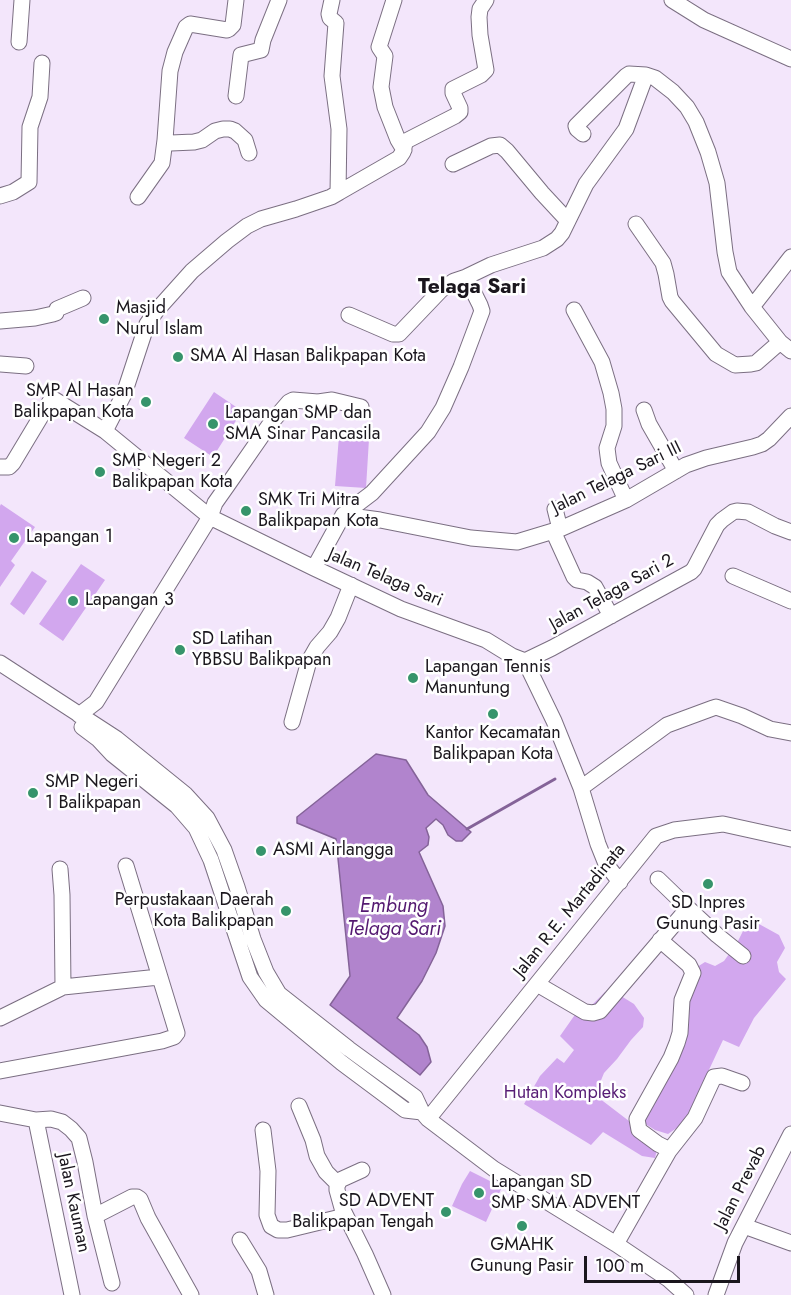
<!DOCTYPE html>
<html>
<head>
<meta charset="utf-8">
<style>
  body { margin:0 }
  #map { position:relative; width:791px; height:1295px; overflow:hidden; background:#f3e6fb; font-family:Jost,sans-serif }
  canvas { display:block }
  .scale { position:absolute; left:584px; top:1256px; width:156px; height:27px; box-sizing:border-box; border:3px solid #1a161d; border-top:0; padding-left:8px; font-size:18px; line-height:21px; white-space:nowrap; color:#1a161d; -webkit-text-stroke:4px #fff; paint-order:stroke }
</style>
</head>
<body>
<div id="map">
<canvas width="791" height="1295"></canvas>
<div class="scale">100 m</div>
</div>
<script>
const ctx = document.querySelector('canvas').getContext('2d');
ctx.lineJoin = 'round';
function fillPath(path, color) {
  ctx.fillStyle = color;
  ctx.fill(path, 'evenodd');
}
function toPath(rows) {
  const path = new Path2D();
  for (const r of rows) {
    path.moveTo(r[0], r[1]);
    for (let i = 2; i < r.length; i += 2) path.lineTo(r[i], r[i + 1]);
  }
  return path;
}
function stroke(path, color, width, dash) {
  ctx.strokeStyle = color;
  ctx.lineWidth = width;
  ctx.lineCap = dash ? 'butt' : 'round';
  ctx.setLineDash(dash || []);
  ctx.stroke(path);
}
function label(font, color, halo, rows, align = 'center') {
  ctx.font = font + ' Jost,sans-serif';
  ctx.lineWidth = 5;
  ctx.setLineDash([]);
  ctx.textBaseline = 'middle';
  ctx.strokeStyle = halo;
  ctx.fillStyle = color;
  for (const [text, x, y, turn = 0] of rows) {
    ctx.save();
    ctx.translate(x, y);
    ctx.rotate((+turn || 0) * Math.PI / 180);
    ctx.textAlign = isNaN(turn) ? turn : align;
    if (halo) ctx.strokeText(text, 0, 0);
    ctx.fillText(text, 0, 0);
    ctx.restore();
  }
}
const green = toPath([
  [214,392,242,411,213,457,184,438],
  [339,436,369,439,366,488,335,486],
  [1,504,35,527,11,561,15,565,0,587,0,506],
  [81,564,105,580,63,641,39,624],
  [32,571,47,581,24,615,10,604],
  [759,924,779,935,785,948,777,962,779,972,786,979,754,1018,739,1047,723,1040,684,1123,668,1134,655,1130,636,1118,670,1047,694,969,705,962,715,966,724,961,737,943,743,931,750,925],
  [605,992,621,996,634,1004,644,1018,643,1027,631,1040,617,1059,604,1073,595,1095,629,1121,659,1141,655,1158,642,1156,603,1132,591,1145,524,1104,540,1076,557,1058,564,1063,574,1050,560,1036,579,1009,589,1008],
  [470,1171,502,1187,486,1222,452,1206,462,1184]
]);
const water = toPath([
  [376,754,406,760,428,795,471,832,462,841,456,841,448,835,443,825,436,819,426,828,429,837,428,845,419,852,443,906,445,926,436,953,422,981,397,1018,419,1035,427,1047,431,1062,420,1075,330,1005,350,976,336,839,297,823,297,817,376,754]
]);
const stream = toPath([
  [467,829,555,779]
]);
const minor = toPath([
  [394,0,379,47,385,56,381,87,385,107,398,140,404,150],
  [672,0,704,20,791,59],
  [19,42,22,0],
  [236,96,241,55,261,50,263,40,279,0],
  [583,134,577,129,576,126,626,76,629,74,646,75],
  [165,140,168,143,171,143,194,142,202,140,215,131,223,129,230,129,235,131,245,140,249,153],
  [453,164,491,146,500,145,507,151,542,193,568,221],
  [338,193,399,158,403,152,405,143,408,140,455,116,460,112,460,108,453,93,453,89,481,75,486,70,480,35,479,17,480,9,486,0],
  [0,196,13,192,29,182,30,127,40,97,42,63],
  [138,197,162,163,165,140,170,71,175,52,186,27,190,24,227,30,229,29,233,25,236,0],
  [636,224,663,263,666,274,670,297,672,301,716,354,735,365,751,364,756,363,780,342],
  [752,307,791,257],
  [574,310,602,362,611,393,614,409,614,426,607,448,608,456,609,463,626,500],
  [349,315,393,334,399,334,441,290,454,281,466,277,491,265,543,248,557,239,562,233,586,184,626,129,646,75,655,78,673,92,687,107,696,122,708,152,717,183,725,252,729,272,752,307,780,342,791,351],
  [0,321,35,318,53,314,56,313,57,309,83,298],
  [0,364,26,366],
  [644,410,649,424,676,471],
  [105,431,124,394,147,324,157,310,192,271,227,241,247,226,261,219,296,209,331,197,338,193,339,129,332,76,336,23,330,18,329,14,332,0],
  [0,467,9,467,13,463,52,398,105,431,210,517,215,503,227,486,270,424,289,402,293,400,318,402,332,400,361,407],
  [555,509,560,529],
  [343,515,372,493,428,432,443,408,461,367,482,311,480,305,466,277],
  [553,531,574,577,577,580,587,582,595,587,611,616],
  [314,568,343,515,380,520,471,538,517,542,560,529,626,500,686,465,706,458,753,447,762,444,769,439,791,416],
  [733,576,791,601],
  [525,661,552,648,691,572,694,569,717,525,722,520,733,512,737,511,748,512,775,526,791,532],
  [0,663,117,739,185,794,207,818,224,850,237,887,253,939,266,972,279,994,349,1049,415,1097,422,1112,428,1119,494,1169,616,1244,668,1279,686,1295],
  [79,715,96,702,210,517,314,568,401,609,486,640,512,656,525,661,554,721,581,788,598,844,606,864,620,882],
  [292,722,309,661,317,647,330,632,338,618,351,585],
  [82,727,98,739,112,754,177,806,196,828,211,860,250,977,266,1000,342,1063,405,1110,422,1112],
  [581,788,667,725,713,708,716,707,742,716,770,729,791,733],
  [60,869,62,895,63,987],
  [658,879,688,908],
  [660,940,689,965,693,973,682,1000,680,1033,677,1043,671,1058,637,1119,639,1130,658,1144,668,1149,669,1151],
  [537,984,585,1012,593,1013,600,1011,688,908,717,935,743,956],
  [0,1018,63,987,159,977],
  [0,1071,162,1041,174,1037,177,1033,126,866],
  [299,1106,313,1140,317,1156,326,1172,337,1183],
  [0,1113,36,1120,51,1119,62,1122,71,1129,79,1138,85,1162,95,1216,112,1283],
  [428,1119,656,836,674,830,723,824,791,839],
  [36,1120,72,1295],
  [263,1130,268,1171,267,1215,271,1226,278,1230,287,1230,345,1216],
  [362,1170,340,1180,337,1186,337,1190,342,1208,365,1254,383,1295],
  [95,1216,132,1197,137,1197,140,1199,148,1218,191,1295],
  [744,1226,791,1243],
  [240,1240,259,1271,266,1295],
  [616,1244,669,1151,695,1118,714,1077,722,1076,742,1083],
  [716,1295,735,1243,791,1134]
]);
const markers = [
  [104,319,6,"#36946b"],
  [178,357,6,"#36946b"],
  [146,402,6,"#36946b"],
  [213,424,6,"#36946b"],
  [100,472,6,"#36946b"],
  [246,511,6,"#36946b"],
  [14,538,6,"#36946b"],
  [73,601,6,"#36946b"],
  [180,650,6,"#36946b"],
  [413,678,6,"#36946b"],
  [493,714,6,"#36946b"],
  [33,793,6,"#36946b"],
  [261,851,6,"#36946b"],
  [708,884,6,"#36946b"],
  [286,911,6,"#36946b"],
  [479,1193,6,"#36946b"],
  [446,1212,6,"#36946b"],
  [522,1226,6,"#36946b"]
];
const poiNames = [
  ["Masjid",116,309],
  ["Nurul Islam",116,330],
  ["SMA Al Hasan Balikpapan Kota",190,357],
  ["SMP Al Hasan",134,392,"right"],
  ["Balikpapan Kota",134,413,"right"],
  ["Lapangan SMP dan",225,414],
  ["SMA Sinar Pancasila",225,435],
  ["SMP Negeri 2",112,462],
  ["Balikpapan Kota",112,483],
  ["SMK Tri Mitra",258,501],
  ["Balikpapan Kota",258,522],
  ["Lapangan 1",26,538],
  ["Lapangan 3",85,601],
  ["SD Latihan",192,640],
  ["YBBSU Balikpapan",192,661],
  ["Lapangan Tennis",425,668],
  ["Manuntung",425,689],
  ["Kantor Kecamatan",493,734,"center"],
  ["Balikpapan Kota",493,755,"center"],
  ["SMP Negeri",45,783],
  ["1 Balikpapan",45,804],
  ["ASMI Airlangga",273,851],
  ["Perpustakaan Daerah",274,901,"right"],
  ["Kota Balikpapan",274,922,"right"],
  ["SD Inpres",708,904,"center"],
  ["Gunung Pasir",708,925,"center"],
  ["Lapangan SD",491,1183],
  ["SMP SMA ADVENT",491,1204],
  ["SD ADVENT",434,1202,"right"],
  ["Balikpapan Tengah",434,1223,"right"],
  ["GMAHK",522,1246,"center"],
  ["Gunung Pasir",522,1267,"center"]
];
const streetNames = [
  ["Jalan Telaga Sari III",617,478,-26],
  ["Jalan Telaga Sari",385,578,23],
  ["Jalan Telaga Sari 2",612,593,-29],
  ["Jalan R.E. Martadinata",570,911,-51],
  ["Jalan Prevab",741,1188,-63],
  ["Jalan Kauman",73,1203,78]
];
const parkNames = [
  ["Hutan Kompleks",565,1094]
];
const waterNames = [
  ["Embung",394,907],
  ["Telaga Sari",394,930]
];
const quarterNames = [
  ["Telaga Sari",472,288]
];
fillPath(green, '#d2a7ee');
fillPath(water, '#b184cd');
stroke(water, '#846398', 1.5);
stroke(stream, '#846398', 3);
stroke(minor, '#7b6f82', 17);
stroke(minor, '#fff', 15);
for (const [x, y, r, color] of markers) {
  const dot = new Path2D();
  dot.arc(x, y, r, 0, 2 * Math.PI);
  ctx.fillStyle = color;
  ctx.fill(dot);
  stroke(dot, '#fff', 2);
}
label('18px', '#1a161d', '#fff', poiNames, 'left');
label('18px', '#1a161d', '#fff', streetNames);
label('18px', '#571d75', '#fff', parkNames);
label('italic 20px', '#541971', '#fff', waterNames);
label('bold 21px', '#1a161d', '#fff', quarterNames);
</script>
</body>
</html>
